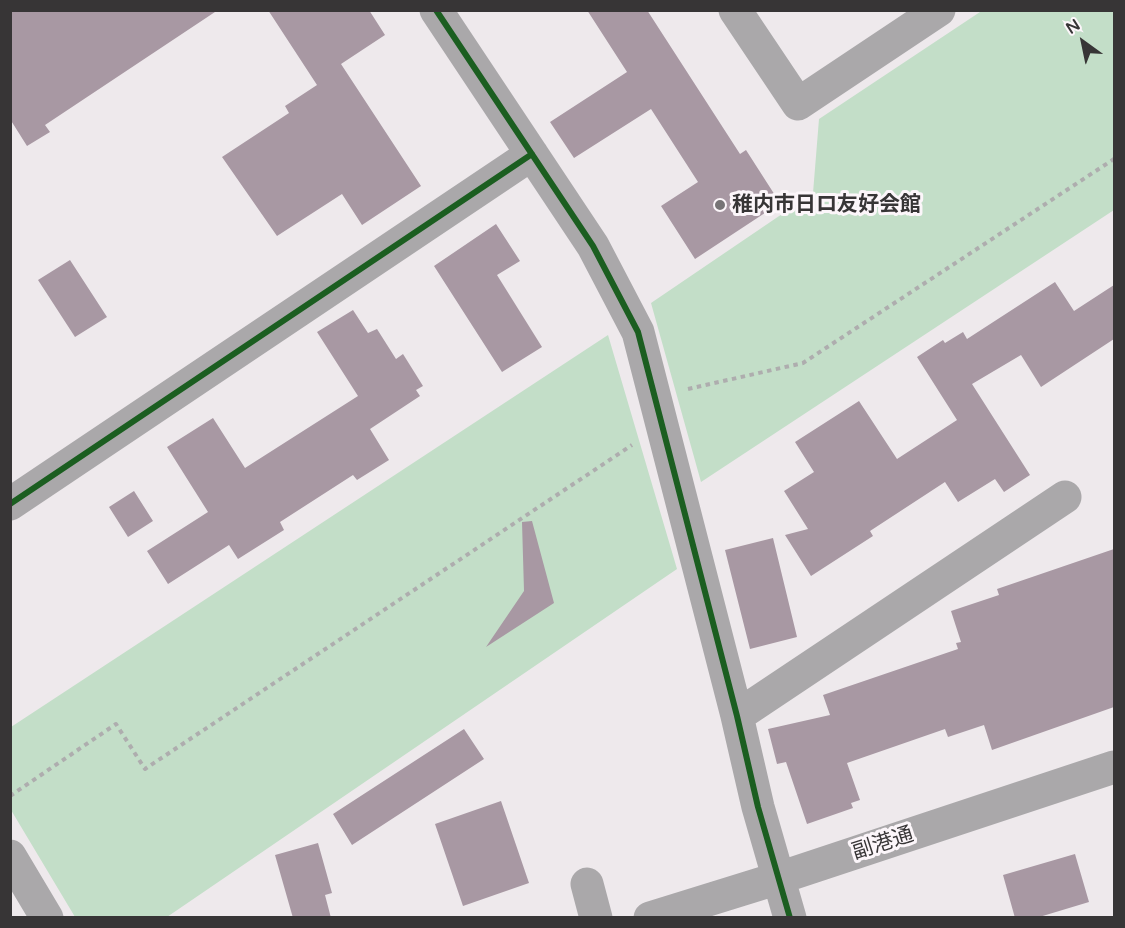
<!DOCTYPE html>
<html>
<head>
<meta charset="utf-8">
<style>
  body { margin:0 }
  #map { position:relative; width:1125px; height:928px; overflow:hidden; background:#eee9ec; font-family:"Varela Round",sans-serif }
  canvas { display:block }
  .frame { position:absolute; inset:0; border:12px solid #373536; pointer-events:none }
  .north { position:absolute; left:1053px; top:12px; width:60px; height:60px; -webkit-text-stroke:4px #fcf6fa; paint-order:stroke; rotate:327deg; font-size:16px; font-weight:700; line-height:24px; text-align:center; color:#373536 }
  .north::after { content:''; display:block; margin:auto; width:21px; height:27px; background:#373536; clip-path:polygon(50% 0,100% 100%,50% 72%,0 100%) }
</style>
</head>
<body>
<div id="map">
<canvas width="1125" height="928"></canvas>
<div class="frame"></div>
<div class="north">N</div>
</div>
<script>
const ctx = document.querySelector('canvas').getContext('2d');
ctx.lineJoin = 'round';
function fillPath(path, color) {
  ctx.fillStyle = color;
  ctx.fill(path, 'evenodd');
}
function toPath(rows) {
  const path = new Path2D();
  for (const r of rows) {
    path.moveTo(r[0], r[1]);
    for (let i = 2; i < r.length; i += 2) path.lineTo(r[i], r[i + 1]);
  }
  return path;
}
function stroke(path, color, width, dash) {
  ctx.strokeStyle = color;
  ctx.lineWidth = width;
  ctx.lineCap = dash ? 'butt' : 'round';
  ctx.setLineDash(dash || []);
  ctx.stroke(path);
}
function label(font, color, halo, rows, align = 'center') {
  ctx.font = font + ' "Varela Round","Noto Sans JP",sans-serif';
  ctx.lineWidth = 6;
  ctx.setLineDash([]);
  ctx.textBaseline = 'middle';
  ctx.strokeStyle = halo;
  ctx.fillStyle = color;
  for (const [text, x, y, turn = 0] of rows) {
    ctx.save();
    ctx.translate(x, y);
    ctx.rotate((+turn || 0) * Math.PI / 180);
    ctx.textAlign = isNaN(turn) ? turn : align;
    if (halo) ctx.strokeText(text, 0, 0);
    ctx.fillText(text, 0, 0);
    ctx.restore();
  }
}
const green = toPath([
  [983,10,1114,11,1114,210,701,482,651,303,813,193,819,119],
  [608,335,677,569,167,917,75,917,11,810,11,727]
]);
const building = toPath([
  [10,10,218,10,45,125,50,132,27,146,10,119],
  [268,10,369,10,385,35,341,64,421,186,362,225,342,194,277,236,222,157,289,113,285,106,317,85],
  [587,10,647,10,740,154,746,150,780,203,695,259,661,206,698,182,651,109,574,158,550,122,627,72],
  [496,224,520,261,497,275,542,347,502,372,434,266],
  [70,260,107,317,75,337,38,280],
  [1055,282,1074,311,1114,285,1114,339,1041,387,1021,355,972,384,1030,475,1004,492,995,479,958,502,945,482,870,531,873,536,811,576,785,535,808,529,784,491,814,472,795,442,859,401,897,459,957,420,917,357,943,340,945,343,963,332,967,339],
  [353,310,368,333,377,329,396,359,403,354,423,386,416,390,420,396,370,429,389,460,357,480,353,475,280,522,284,530,238,559,229,545,168,584,147,551,208,512,167,447,213,418,245,468,358,396,317,332],
  [134,491,153,521,128,537,109,507],
  [532,521,554,603,486,647,524,591,522,522],
  [773,538,797,637,750,649,725,550],
  [1114,549,1114,707,992,750,984,725,948,737,945,729,847,763,860,800,851,803,853,808,807,824,786,762,777,764,768,729,830,715,823,695,958,649,956,643,961,642,951,611,999,595,997,589],
  [464,729,484,759,352,845,333,814],
  [501,801,529,883,463,906,435,824],
  [318,843,332,893,325,895,331,918,293,918,275,855],
  [1075,854,1089,902,1036,918,1015,918,1003,875]
]);
const path = toPath([
  [688,389,803,363,1114,159],
  [10,796,116,724,145,769,632,445]
]);
const minor = toPath([
  [436,10,593,246,638,332,737,716,758,807,790,918],
  [735,10,798,104,939,10],
  [10,504,532,154],
  [737,716,1065,497],
  [10,856,47,918],
  [587,884,596,918],
  [650,918,779,878,1114,767]
]);
const cycleway = toPath([
  [436,10,593,246,638,332,737,716,758,807,790,918],
  [10,504,532,154]
]);
const markers = [
  [720,205,6,"#777476"]
];
const poiNames = [
  ["稚内市日ロ友好会館",732,205]
];
const streetNames = [
  ["副港通",883,844,-18]
];
fillPath(green, '#c3dec8');
fillPath(building, '#a898a3');
stroke(path, '#aeadae', 4, [4.5, 4.5]);
stroke(minor, '#aaa8aa', 33);
stroke(cycleway, '#1b5e20', 6);
for (const [x, y, r, color] of markers) {
  const dot = new Path2D();
  dot.arc(x, y, r, 0, 2 * Math.PI);
  ctx.fillStyle = color;
  ctx.fill(dot);
  stroke(dot, '#fcf6fa', 2);
}
label('bold 21px', '#373536', '#fcf6fa', poiNames, 'left');
label('21px', '#373536', '#fcf6fa', streetNames);
</script>
</body>
</html>
